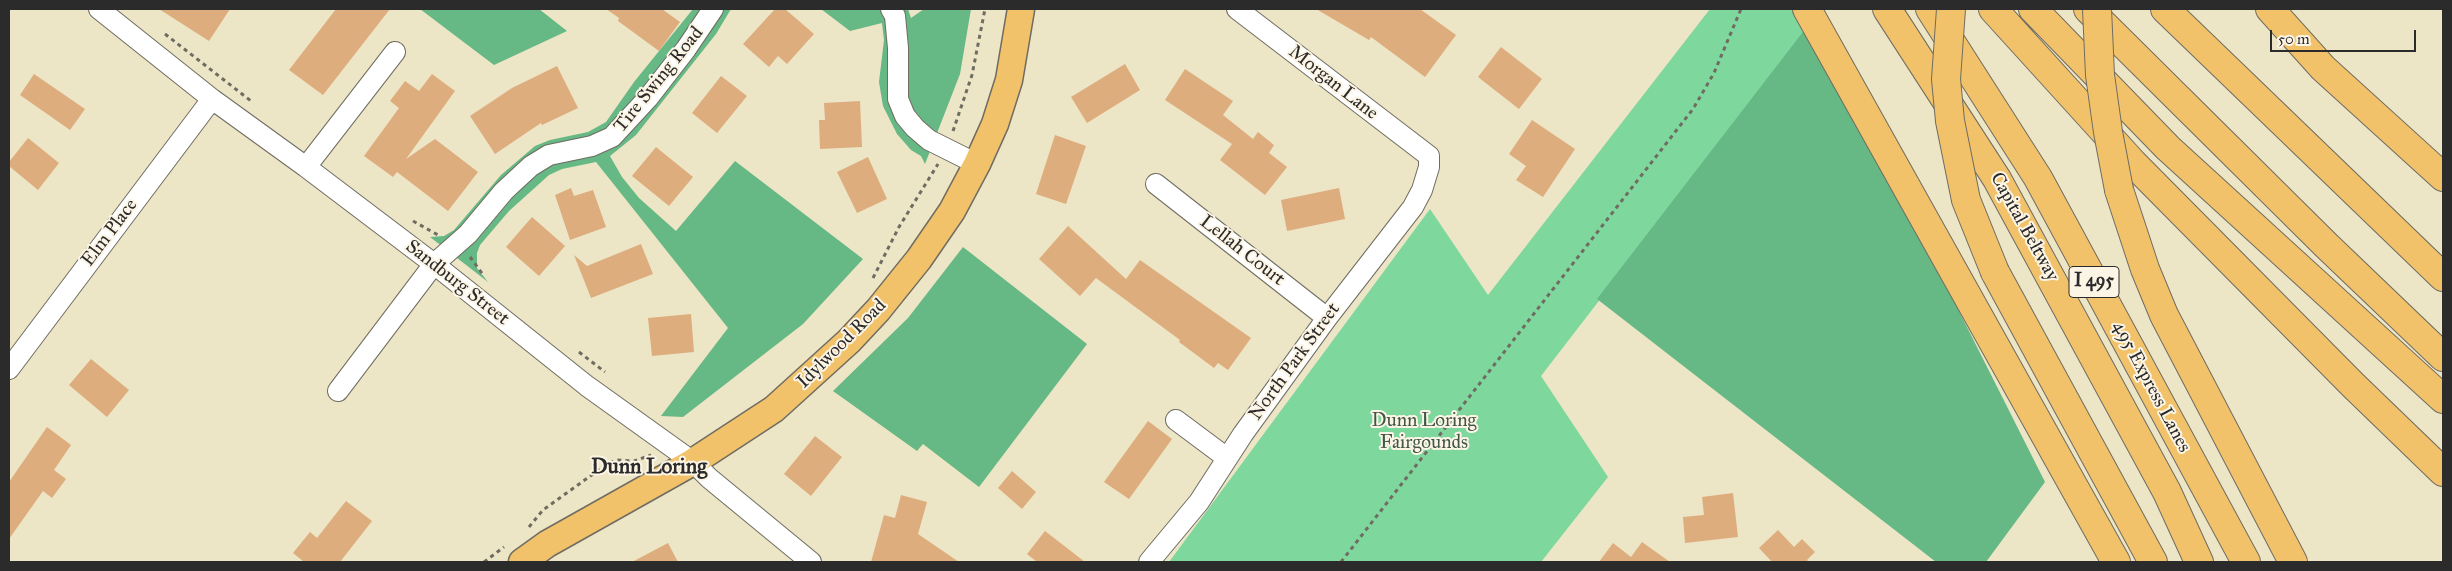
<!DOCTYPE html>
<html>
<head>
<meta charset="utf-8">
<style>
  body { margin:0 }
  #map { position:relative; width:2452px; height:571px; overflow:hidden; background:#ece5c6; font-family:"IM FELL Great Primer",serif }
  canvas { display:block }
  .frame { position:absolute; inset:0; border:10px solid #2b2b2b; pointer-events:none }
  .scale { position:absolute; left:2270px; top:30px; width:146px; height:22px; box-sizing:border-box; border:2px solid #2b2b2b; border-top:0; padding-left:6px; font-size:15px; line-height:18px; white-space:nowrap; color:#2b2b2b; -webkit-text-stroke:4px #fcf5e5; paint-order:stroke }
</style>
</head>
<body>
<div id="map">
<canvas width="2452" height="571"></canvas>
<div class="frame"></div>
<div class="scale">50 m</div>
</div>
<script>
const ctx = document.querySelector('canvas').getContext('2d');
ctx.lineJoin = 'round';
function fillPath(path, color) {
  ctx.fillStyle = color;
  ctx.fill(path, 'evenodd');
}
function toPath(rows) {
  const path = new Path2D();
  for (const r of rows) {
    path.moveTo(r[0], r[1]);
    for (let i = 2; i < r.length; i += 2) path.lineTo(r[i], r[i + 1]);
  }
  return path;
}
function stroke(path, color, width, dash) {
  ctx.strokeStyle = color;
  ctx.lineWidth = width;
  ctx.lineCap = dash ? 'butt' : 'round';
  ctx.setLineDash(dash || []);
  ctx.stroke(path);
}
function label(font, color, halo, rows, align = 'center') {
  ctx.font = font + ' "IM FELL Great Primer",serif';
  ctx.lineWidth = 4;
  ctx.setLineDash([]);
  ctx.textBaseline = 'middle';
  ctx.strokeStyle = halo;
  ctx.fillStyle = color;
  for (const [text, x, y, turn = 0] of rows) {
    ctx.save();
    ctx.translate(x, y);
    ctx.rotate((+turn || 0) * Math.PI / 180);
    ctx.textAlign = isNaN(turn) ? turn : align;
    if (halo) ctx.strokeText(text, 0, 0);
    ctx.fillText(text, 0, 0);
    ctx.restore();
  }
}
const green = toPath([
  [1710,9,1824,9,1541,376,1608,477,1541,562,1169,562,1430,209,1488,295]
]);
const forest = toPath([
  [420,9,539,9,567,31,494,65],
  [693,9,731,9,716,34,636,135,610,156,622,177,639,198,676,231,735,161,863,259,803,324,683,417,661,416,728,328,596,162,562,169,549,175,509,211,480,245,477,253,477,268,488,282,430,237,444,236,454,230,501,175,535,146,550,140,588,132,606,122,634,82],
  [821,9,908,9,911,18,924,9,971,9,960,74,925,164,921,156,911,150,897,134,883,106,879,82,884,40,882,23,850,31],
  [1806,28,1839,73,2045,482,1986,562,1936,562,1597,299],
  [963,247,1087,344,979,487,923,444,917,451,833,391,908,318]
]);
const building = toPath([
  [159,9,230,9,209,41],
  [336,9,390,9,323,95,289,70],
  [606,9,662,9,680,22,659,51,618,21,619,18],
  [775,9,785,9,814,34,787,64,778,56,769,67,743,44],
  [1316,9,1420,9,1456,35,1425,77,1371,37,1369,40],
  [1501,47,1542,79,1519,109,1478,77],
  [1125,64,1140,90,1087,123,1071,97],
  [557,66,578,108,542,125,541,123,495,154,470,116,512,88],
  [1185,69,1233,101,1223,115,1253,139,1258,132,1274,145,1269,153,1287,167,1265,195,1220,160,1232,144,1165,100],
  [34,74,85,109,70,130,20,95],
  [432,74,455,91,406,159,435,139,478,172,448,211,397,172,393,177,364,156,399,108,390,101,405,81,419,91],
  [721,76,747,96,717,133,692,113],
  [860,101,862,147,820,149,819,120,825,120,824,103],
  [1532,120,1575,149,1543,197,1516,180,1526,166,1509,154],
  [1055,135,1086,146,1066,204,1036,194],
  [28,138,59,163,38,190,9,166,9,162],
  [656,147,693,177,669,206,632,176],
  [868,157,887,199,857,213,837,172],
  [571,188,574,196,593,190,606,227,570,240,555,195],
  [1339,188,1345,219,1287,231,1281,200],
  [532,217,565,246,539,276,506,247],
  [1068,226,1126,279,1140,260,1251,338,1228,370,1218,363,1214,368,1179,342,1180,340,1096,278,1080,296,1039,259],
  [641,244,653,274,591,298,574,255,587,266],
  [691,314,694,352,652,356,648,318],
  [91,359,129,390,107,417,69,385],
  [1148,421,1172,439,1129,499,1104,482],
  [47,427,71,445,54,470,66,479,52,498,43,491,9,539,9,482],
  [815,436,842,457,811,496,784,474],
  [1012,471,1036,492,1022,509,998,488],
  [1733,493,1738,537,1685,543,1683,517,1704,515,1702,497],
  [901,495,927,502,918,534,959,562,871,562,884,515,895,518],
  [346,501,372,521,340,562,304,562,293,553,310,532,317,538],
  [1778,530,1794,547,1802,539,1815,552,1807,560,1809,562,1772,562,1759,548],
  [1045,531,1085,562,1037,562,1027,554],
  [1642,542,1670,562,1599,562,1613,543,1631,557],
  [668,543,678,562,632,562]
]);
const path = toPath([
  [165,34,251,101],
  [953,131,972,75,985,9],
  [413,221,438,235],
  [470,257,484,276],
  [873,278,899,227,938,164],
  [579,352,605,372],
  [529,527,543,510,607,464,617,460,634,461,651,455],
  [484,562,504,547],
  [1341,562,1693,109,1714,73,1741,9]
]);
const minor = toPath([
  [99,9,212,99,306,167,434,264,587,386,693,462,709,478,811,562],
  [891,9,895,16,898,48,898,99,905,116,915,128,929,140,977,164],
  [306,167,395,52],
  [1156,184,1327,318],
  [9,369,212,99],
  [338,391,434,264,468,234,504,191,531,166,549,155,592,146,612,137,648,98,686,49,713,9],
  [1176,420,1227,458],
  [1149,562,1199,502,1243,434,1327,318,1413,207,1422,190,1429,167,1429,156,1237,9]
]);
const major = toPath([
  [522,562,547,544,693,462,774,409,849,341,878,310,919,259,952,211,977,164,995,124,1009,80,1021,9]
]);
const highway = toPath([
  [1807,9,2116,562],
  [1887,9,1997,179,2167,492,2199,562],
  [1930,9,2038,178,2246,562],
  [1993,9,2132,162,2353,385,2443,472],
  [2033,9,2168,148,2443,399],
  [2088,9,2326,245,2443,357],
  [2165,9,2443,277],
  [2270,9,2323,68,2443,177],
  [2119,190,2145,269,2164,315,2293,562],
  [1995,272,2153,562]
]);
const highwayBridge = toPath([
  [1951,9,1946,79,1950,121,1966,200,1995,272],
  [2097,9,2100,75,2108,132,2119,190]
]);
const shields = [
  [2094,282,50]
];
const shieldNames = [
  ["I 495",2094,282]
];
const streetNames = [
  ["Tire Swing Road",659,80,-51],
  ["Morgan Lane",1333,83,38],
  ["Capital Beltway",2024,227,61],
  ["Elm Place",110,233,-53],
  ["Lellah Court",1242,251,38],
  ["Sandburg Street",457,283,38],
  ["Idylwood Road",842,344,-45],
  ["North Park Street",1295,362,-54],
  ["495 Express Lanes",2151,387,62]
];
const parkNames = [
  ["Dunn Loring",1424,421],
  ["Fairgounds",1424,443]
];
const quarterNames = [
  ["Dunn Loring",649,468]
];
fillPath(green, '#7ed79c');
fillPath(forest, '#66b884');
fillPath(building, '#dead7e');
stroke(minor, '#6f6c61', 22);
stroke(major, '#6f6c61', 29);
stroke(highway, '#6f6c61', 30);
stroke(path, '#6f6c61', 3, [4, 4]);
stroke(minor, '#fff', 20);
stroke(major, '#f2c26a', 26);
stroke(highway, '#f2c26a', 28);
stroke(highwayBridge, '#6f6c61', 30, []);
stroke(highwayBridge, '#f2c26a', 28);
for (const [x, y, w] of shields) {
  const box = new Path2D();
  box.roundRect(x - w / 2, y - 15.5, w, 31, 4);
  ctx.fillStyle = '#fcf5e5';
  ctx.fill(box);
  stroke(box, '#2b2b2b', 1);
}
label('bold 18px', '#2b2b2b', null, shieldNames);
label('19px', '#2b2b2b', '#fcf5e5', streetNames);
label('19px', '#405647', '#fcf5e5', parkNames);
label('bold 21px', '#2b2b2b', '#fcf5e5', quarterNames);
</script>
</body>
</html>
